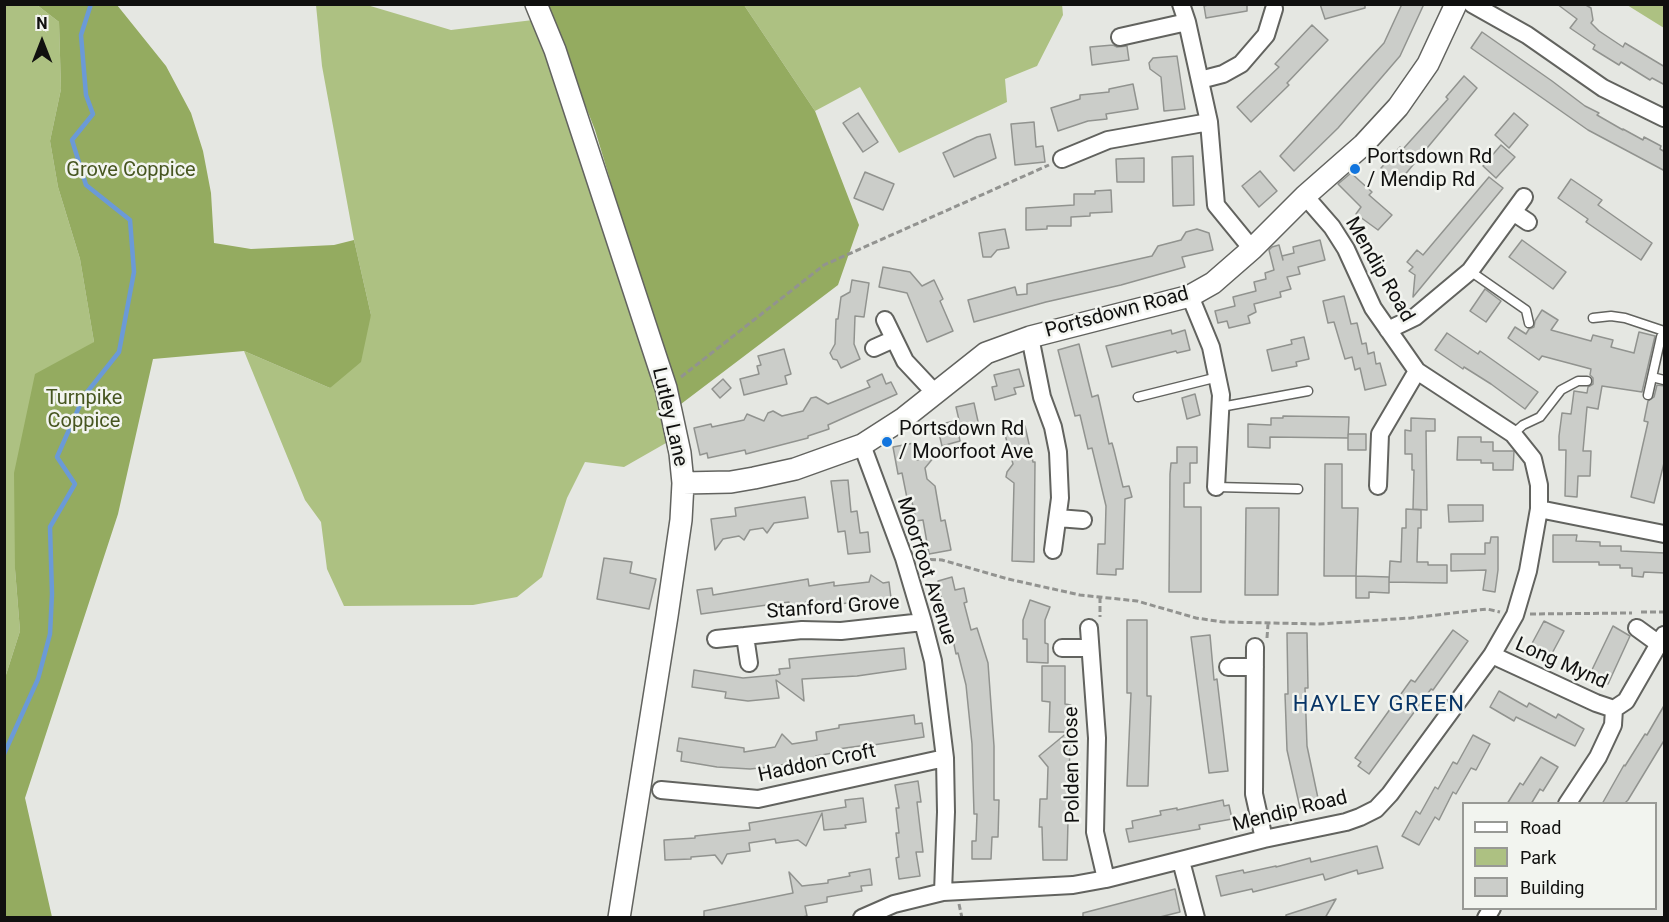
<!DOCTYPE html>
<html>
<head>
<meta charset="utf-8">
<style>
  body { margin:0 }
  #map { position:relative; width:1669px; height:922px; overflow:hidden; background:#e5e7e2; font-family:Roboto,sans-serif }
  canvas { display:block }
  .frame { position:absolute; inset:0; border:6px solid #10100f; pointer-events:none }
  .legend { position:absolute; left:1462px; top:802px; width:195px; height:108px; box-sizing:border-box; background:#f2f4ef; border:2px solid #989995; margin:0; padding:8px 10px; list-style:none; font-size:18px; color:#10100f }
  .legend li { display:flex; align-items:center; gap:12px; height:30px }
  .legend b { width:30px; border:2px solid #989995 }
  .north { position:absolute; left:12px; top:12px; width:60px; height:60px; -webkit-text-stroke:4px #f2f4ef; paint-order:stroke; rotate:0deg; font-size:16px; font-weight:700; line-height:24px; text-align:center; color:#10100f }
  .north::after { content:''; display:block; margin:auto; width:21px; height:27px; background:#10100f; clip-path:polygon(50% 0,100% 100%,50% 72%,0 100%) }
</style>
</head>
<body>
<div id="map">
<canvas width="1669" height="922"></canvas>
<div class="frame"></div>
<ul class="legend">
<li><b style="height:8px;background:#fff"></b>Road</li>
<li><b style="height:16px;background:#adc182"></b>Park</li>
<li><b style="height:16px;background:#cbcdc9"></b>Building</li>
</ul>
<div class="north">N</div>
</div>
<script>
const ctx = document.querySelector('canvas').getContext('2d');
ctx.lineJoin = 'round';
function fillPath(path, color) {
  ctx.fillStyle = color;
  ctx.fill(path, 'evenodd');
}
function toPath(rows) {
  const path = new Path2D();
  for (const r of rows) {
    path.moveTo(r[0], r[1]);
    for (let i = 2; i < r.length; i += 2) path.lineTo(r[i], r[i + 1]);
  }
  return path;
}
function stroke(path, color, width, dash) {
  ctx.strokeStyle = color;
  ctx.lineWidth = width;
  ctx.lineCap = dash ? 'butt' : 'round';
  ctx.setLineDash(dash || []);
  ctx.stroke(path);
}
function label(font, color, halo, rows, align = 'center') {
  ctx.font = font + ' Roboto,sans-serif';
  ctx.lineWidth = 5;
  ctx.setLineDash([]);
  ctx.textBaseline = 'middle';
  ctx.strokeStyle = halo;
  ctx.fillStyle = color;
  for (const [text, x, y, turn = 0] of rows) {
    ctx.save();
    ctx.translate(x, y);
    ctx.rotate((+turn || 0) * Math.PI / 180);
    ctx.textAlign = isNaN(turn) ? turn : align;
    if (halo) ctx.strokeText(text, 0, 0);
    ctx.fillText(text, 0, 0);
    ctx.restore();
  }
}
const green = toPath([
  [1062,4,1063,15,1037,66,1005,79,1007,102,899,153,860,87,815,111,744,5],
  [4,5,37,5,59,22,61,89,50,141,58,187,80,259,94,342,15,569,20,631,5,678],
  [316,5,367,5,451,30,533,20,598,192,661,386,666,443,624,467,585,462,567,498,542,577,517,597,473,605,344,606,327,569,321,522,305,500,244,351,330,388,371,315,354,240,322,66],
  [1627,5,1664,5,1664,28]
]);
const forest = toPath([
  [37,5,117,5,166,66,191,113,203,151,211,193,214,243,251,249,334,245,354,240,371,315,361,362,330,388,244,351,153,359,118,514,25,798,52,917,5,918,5,678,20,631,15,569,14,473,35,374,94,342,80,259,58,187,50,141,61,89,59,22],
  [546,5,744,5,815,111,859,225,838,285,681,404,634,259,595,130]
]);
const stream = toPath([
  [4,754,38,679,50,634,52,594,50,527,75,484,57,457,84,396,119,352,134,272,130,220,86,185,72,140,93,114,86,95,81,35,91,4]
]);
const building = toPath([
  [1212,4,1247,4,1247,11,1206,18,1204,6,1212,4],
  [1320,4,1365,4,1365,8,1325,19,1320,4],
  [1402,4,1424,4,1400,56,1338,128,1294,171,1280,156,1384,43,1402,4],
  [1557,4,1584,4,1591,8,1593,20,1591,23,1599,31,1623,47,1625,43,1665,67,1665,85,1652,78,1650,80,1621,62,1619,65,1593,49,1595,45,1570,28,1577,19,1557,4],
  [1312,25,1328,40,1287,83,1289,85,1251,122,1237,107,1279,67,1275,64,1312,25],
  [1482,32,1552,81,1585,106,1599,113,1597,115,1623,130,1623,129,1643,140,1644,137,1661,146,1660,149,1665,152,1665,171,1588,130,1471,48,1482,32],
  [1113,45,1117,47,1127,46,1129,60,1092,65,1090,47,1113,45],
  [1177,56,1185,109,1164,111,1161,77,1150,69,1149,63,1153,58,1177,56],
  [1464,76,1477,88,1398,183,1381,168,1400,147,1403,149,1448,99,1446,97,1464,76],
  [1133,84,1138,109,1106,114,1107,119,1088,121,1058,131,1051,108,1080,99,1080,95,1109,92,1109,89,1133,84],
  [858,113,878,142,863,152,843,123,858,113],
  [1514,113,1528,125,1509,148,1495,135,1514,113],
  [1034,122,1036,147,1043,146,1045,162,1015,165,1011,124,1034,122],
  [990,134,996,158,954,177,943,153,977,137,990,134],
  [1501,145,1515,157,1496,178,1483,166,1501,145],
  [1193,156,1194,205,1173,206,1172,157,1193,156],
  [1144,158,1144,182,1117,182,1116,159,1144,158],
  [1260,171,1277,191,1259,207,1242,186,1260,171],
  [865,172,894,184,883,210,854,198,865,172],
  [1351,173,1372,192,1369,195,1392,215,1378,230,1356,214,1361,207,1338,184,1351,173],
  [1489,177,1503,188,1413,297,1415,275,1409,271,1413,267,1407,262,1417,250,1423,255,1489,177],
  [1571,179,1602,200,1598,205,1652,243,1641,260,1586,222,1588,219,1558,198,1571,179],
  [1111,190,1112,212,1090,213,1090,216,1071,217,1071,226,1047,226,1047,229,1026,230,1026,208,1074,205,1074,194,1095,194,1095,191,1111,190],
  [1005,229,1009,248,997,250,991,257,983,257,979,233,1005,229],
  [1197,229,1209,233,1213,250,1182,257,1185,267,1121,285,1046,302,974,322,968,300,1015,287,1017,295,1027,294,1027,284,1152,256,1158,246,1181,240,1186,232,1197,229],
  [1320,240,1325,260,1298,267,1300,274,1287,277,1291,289,1280,292,1281,297,1254,304,1256,312,1248,316,1250,323,1229,328,1227,321,1218,323,1215,311,1235,306,1233,297,1256,291,1254,282,1266,279,1265,273,1274,270,1269,250,1272,247,1279,245,1283,260,1282,256,1294,253,1293,247,1320,240],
  [1522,240,1566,272,1553,289,1509,257,1522,240],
  [883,267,910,272,922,286,934,280,943,299,940,301,953,331,927,342,907,293,879,287,883,267],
  [852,280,869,283,864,317,855,316,854,344,860,359,841,368,837,360,833,359,830,353,835,344,836,319,838,319,841,297,850,292,852,280],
  [1485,289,1501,301,1486,322,1470,311,1485,289],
  [1344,296,1351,324,1357,323,1362,344,1366,343,1368,354,1374,352,1376,364,1380,363,1386,385,1365,390,1360,368,1355,370,1352,357,1345,359,1334,322,1328,323,1323,301,1344,296],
  [1542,310,1558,320,1551,330,1591,341,1593,335,1613,340,1611,347,1634,353,1639,332,1655,336,1642,392,1602,386,1598,409,1587,407,1583,451,1591,451,1590,476,1578,476,1577,497,1565,496,1566,450,1559,450,1559,436,1562,413,1571,414,1574,391,1587,393,1588,387,1593,384,1593,378,1590,375,1591,369,1542,356,1539,360,1508,338,1515,327,1526,334,1529,329,1534,327,1535,321,1542,310],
  [1171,330,1172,334,1185,330,1190,350,1177,353,1176,351,1112,367,1106,346,1171,330],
  [1447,333,1478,354,1480,351,1538,392,1525,409,1491,384,1464,367,1463,369,1435,350,1447,333],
  [1304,337,1309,359,1296,362,1297,366,1272,371,1267,350,1292,344,1291,340,1304,337],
  [1079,344,1092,397,1098,395,1109,444,1112,443,1114,450,1123,487,1129,486,1132,497,1125,499,1123,569,1116,569,1116,575,1097,574,1098,544,1105,544,1106,506,1092,448,1088,449,1080,415,1075,416,1058,350,1079,344],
  [784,349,791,374,785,376,787,384,744,395,740,379,759,374,757,366,761,365,758,356,784,349],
  [1019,369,1024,386,1014,388,1016,394,995,400,992,387,997,386,994,375,1019,369],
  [882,374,886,384,891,382,897,394,828,425,829,429,808,436,808,438,746,454,745,450,708,458,707,453,700,455,694,428,711,424,712,427,744,420,747,414,764,421,768,413,773,411,782,416,803,411,811,398,816,397,828,404,870,387,867,381,882,374],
  [723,379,731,388,720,398,712,389,723,379],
  [1657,385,1665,386,1665,459,1654,503,1631,497,1648,422,1644,421,1648,401,1654,397,1657,385],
  [1195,394,1200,415,1187,419,1182,398,1195,394],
  [974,403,979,426,958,431,960,441,942,446,937,425,959,420,956,407,974,403],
  [1283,416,1349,417,1348,438,1270,437,1270,448,1248,447,1248,424,1271,425,1271,418,1283,418,1283,416],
  [1411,418,1435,419,1435,431,1426,431,1427,510,1413,509,1414,470,1412,470,1412,454,1405,454,1405,430,1411,431,1411,418],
  [1025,426,1033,462,1035,462,1034,562,1012,561,1014,483,1006,477,1007,472,1013,464,1004,431,1025,426],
  [1348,434,1366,434,1366,450,1348,450,1348,434],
  [1458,437,1481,437,1481,442,1493,442,1493,451,1514,451,1513,470,1493,470,1493,463,1481,463,1481,460,1457,460,1458,437],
  [914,443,917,460,934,457,925,468,927,479,935,486,941,521,945,520,951,550,929,554,923,520,916,521,911,497,907,498,902,473,898,474,893,447,914,443],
  [1177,447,1197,447,1197,463,1190,463,1190,483,1184,483,1184,507,1201,507,1201,592,1169,592,1170,474,1171,463,1177,463,1177,447],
  [1325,464,1342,464,1342,508,1358,508,1356,576,1324,576,1325,464],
  [848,480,851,512,857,511,860,533,868,532,870,552,848,554,845,531,838,532,831,481,848,480],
  [805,497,808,518,774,523,767,533,763,528,750,530,744,540,739,536,723,539,715,550,711,519,736,516,735,508,805,497],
  [1448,505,1483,505,1483,521,1449,522,1448,505],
  [1246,508,1279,508,1278,595,1245,595,1246,508],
  [1406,509,1421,510,1421,528,1418,528,1417,562,1428,562,1428,565,1447,565,1447,583,1389,582,1390,561,1401,562,1402,528,1406,528,1406,509],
  [1553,535,1577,535,1576,541,1600,542,1600,546,1621,546,1621,551,1665,553,1665,573,1644,572,1643,577,1632,576,1632,568,1620,568,1620,565,1599,565,1599,562,1553,562,1553,535],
  [1491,537,1498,537,1498,570,1495,592,1483,590,1486,570,1451,571,1451,554,1485,554,1485,543,1490,543,1491,537],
  [604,558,632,562,630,573,656,579,649,609,597,599,604,558],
  [871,575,883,583,889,582,891,598,839,604,839,600,816,604,815,601,790,605,789,602,701,614,697,590,712,588,713,595,808,579,809,586,834,582,834,586,869,582,871,575],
  [1356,576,1389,577,1389,593,1369,592,1369,598,1356,598,1356,576],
  [952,577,955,590,964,588,967,602,964,603,971,630,977,628,988,663,994,746,994,800,999,800,998,837,992,837,991,859,972,859,972,841,976,841,977,814,974,814,972,744,966,685,958,653,956,654,951,630,948,631,938,581,952,577],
  [1030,600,1050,607,1045,620,1045,643,1048,644,1048,663,1027,662,1027,639,1023,639,1023,620,1030,600],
  [1127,620,1147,620,1147,696,1151,696,1148,786,1127,786,1131,693,1127,693,1127,620],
  [1544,621,1564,631,1549,659,1529,649,1544,621],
  [1613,626,1630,636,1608,684,1589,676,1613,626],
  [1453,630,1468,641,1433,690,1431,689,1369,774,1358,766,1361,762,1355,758,1411,680,1415,682,1453,630],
  [1287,633,1307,633,1308,688,1305,688,1307,746,1319,803,1300,808,1287,750,1285,694,1288,694,1287,633],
  [1210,635,1214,680,1217,679,1228,771,1209,773,1191,637,1210,635],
  [904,648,906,669,857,676,802,679,804,701,776,680,779,698,748,701,725,698,726,692,692,687,694,670,743,678,776,675,780,674,779,669,790,668,789,659,904,648],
  [1042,666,1065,666,1065,704,1071,705,1067,860,1043,860,1042,827,1039,827,1040,799,1047,799,1048,767,1039,756,1068,732,1049,732,1050,702,1042,701,1042,666],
  [1499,691,1527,707,1529,703,1556,718,1558,714,1584,729,1575,746,1516,717,1514,721,1490,707,1499,691],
  [1665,704,1665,739,1628,800,1624,804,1602,804,1624,765,1625,766,1645,734,1647,735,1665,704],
  [914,715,915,724,922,723,924,737,867,746,867,745,838,749,838,752,816,756,816,759,769,767,750,769,717,767,681,761,682,752,677,751,679,738,744,748,744,752,775,747,782,734,792,744,817,740,816,732,839,728,839,725,914,715],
  [1473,735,1490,744,1476,770,1471,768,1456,794,1453,792,1439,820,1435,817,1419,845,1402,836,1416,811,1420,814,1435,787,1438,789,1453,762,1457,764,1473,735],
  [1541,757,1558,767,1543,791,1540,789,1531,804,1507,804,1520,783,1523,785,1541,757],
  [918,781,921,802,917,802,923,852,916,852,920,876,899,879,896,858,899,857,896,833,899,833,896,808,899,808,895,785,918,781],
  [863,798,866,822,845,825,846,828,824,830,822,813,806,846,798,840,776,843,775,839,749,843,750,851,727,854,722,864,715,855,691,857,691,859,665,860,664,840,695,838,695,836,750,830,749,823,846,807,845,800,863,798],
  [1223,800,1224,806,1229,805,1232,819,1199,825,1200,829,1129,842,1126,829,1133,828,1132,821,1161,815,1160,811,1177,808,1177,810,1223,800],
  [1377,846,1383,868,1358,874,1357,870,1325,880,1323,874,1253,892,1252,889,1221,896,1216,876,1243,870,1244,873,1276,866,1276,867,1310,858,1311,862,1377,846],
  [870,869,872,885,861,886,862,891,827,897,827,902,805,906,807,916,798,918,704,918,704,911,793,893,789,872,802,886,828,883,828,880,850,876,849,873,870,869],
  [1175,889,1180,912,1156,918,1083,918,1083,913,1175,889],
  [1336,899,1325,918,1286,918,1286,915,1336,899]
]);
const path = toPath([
  [681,377,824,265,1049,165],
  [921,559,942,560,1008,579,1080,595,1137,601,1196,618,1223,622,1319,624,1411,618,1487,609,1500,612],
  [1100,597,1100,617],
  [1641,612,1664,612],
  [1530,614,1632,613],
  [1267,638,1268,624],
  [959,904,962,918]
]);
const service = toPath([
  [1470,271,1526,310,1529,323],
  [1593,318,1611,316,1625,318,1664,331],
  [1652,377,1664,380],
  [1648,395,1661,337],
  [1138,397,1218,377],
  [1221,407,1308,391],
  [1513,434,1523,425,1540,417,1561,390,1578,381,1587,381],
  [1216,487,1298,489]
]);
const minor = toPath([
  [1181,4,1187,22,1209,122,1216,205,1252,249],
  [1472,4,1527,35,1603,88,1664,118],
  [1120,37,1187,22],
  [1200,80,1223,74,1241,64,1266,35,1274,9],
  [1062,159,1108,140,1209,122],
  [1513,212,1528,222],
  [1190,296,1211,347,1221,395,1216,487],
  [885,320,905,361,935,393],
  [1388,330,1415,317,1470,271,1524,197],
  [1030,337,1042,397,1053,427,1058,452,1060,498,1053,550],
  [874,348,894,339],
  [862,445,904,558,923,622,933,661,945,758,946,812,943,892],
  [1378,486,1380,434,1417,371],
  [1539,509,1664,534],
  [1058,518,1083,520],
  [1089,628,1097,738,1095,832,1106,879],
  [1637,628,1659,644],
  [745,636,749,663],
  [716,639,802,630,841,631,923,622],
  [1255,647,1254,794,1264,839],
  [1062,648,1090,648],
  [1492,655,1596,703,1614,709,1613,725,1598,757,1567,804],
  [1228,667,1255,667],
  [1614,709,1626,701,1664,635],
  [661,790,758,799,945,758],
  [1181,861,1196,918],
  [862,918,894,904,943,892,1073,885,1106,879,1264,839,1346,822,1360,817,1376,809,1390,794,1492,655,1515,615,1528,571,1539,509,1539,485,1533,459,1513,434,1417,371,1373,308,1346,249,1332,227,1305,196],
  [1486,918,1492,908]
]);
const tertiary = toPath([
  [536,4,555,50,666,388,680,453,683,483,681,520,667,616,619,918],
  [683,483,731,482,754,478,795,469,862,445,904,418,986,353,1030,337,1190,296,1213,283,1252,249,1305,196,1363,145,1398,107,1428,64,1456,4]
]);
const markers = [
  [1355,169,6,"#1275de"],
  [887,442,6,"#1275de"]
];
const poiNames = [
  ["Portsdown Rd",1367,158],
  ["/ Mendip Rd",1367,181],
  ["Portsdown Rd",899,430],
  ["/ Moorfoot Ave",899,453]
];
const parkNames = [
  ["Grove Coppice",131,171],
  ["Turnpike",84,399],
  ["Coppice",84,422]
];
const streetNames = [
  ["Mendip Road",1379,270,60],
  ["Portsdown Road",1117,313,-15],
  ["Lutley Lane",669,417,77],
  ["Moorfoot Avenue",926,571,72],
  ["Stanford Grove",833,608,-4],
  ["Long Mynd",1561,664,24],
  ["Haddon Croft",817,764,-12],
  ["Polden Close",1073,765,-91],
  ["Mendip Road",1290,812,-14]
];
const quarterNames = [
  ["HAYLEY GREEN",1379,705]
];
fillPath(green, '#adc182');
fillPath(forest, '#94ab60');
stroke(stream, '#6b9ad7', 4.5);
fillPath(building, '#cbcdc9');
stroke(building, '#91938f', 1.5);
stroke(service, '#62635f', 11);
stroke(minor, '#62635f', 20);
stroke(tertiary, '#62635f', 24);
stroke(path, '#929390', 3, [6, 3]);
stroke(service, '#fff', 8);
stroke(minor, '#fff', 16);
stroke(tertiary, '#fff', 21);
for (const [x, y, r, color] of markers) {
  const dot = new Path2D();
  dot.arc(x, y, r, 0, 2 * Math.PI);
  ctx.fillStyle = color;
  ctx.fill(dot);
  stroke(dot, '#f2f4ef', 2);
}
label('20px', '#10100f', '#f2f4ef', poiNames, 'left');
label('20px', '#475620', '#f2f4ef', parkNames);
label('20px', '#10100f', '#f2f4ef', streetNames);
ctx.letterSpacing = '1.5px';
label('22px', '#073466', '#f2f4ef', quarterNames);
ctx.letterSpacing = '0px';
</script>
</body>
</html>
